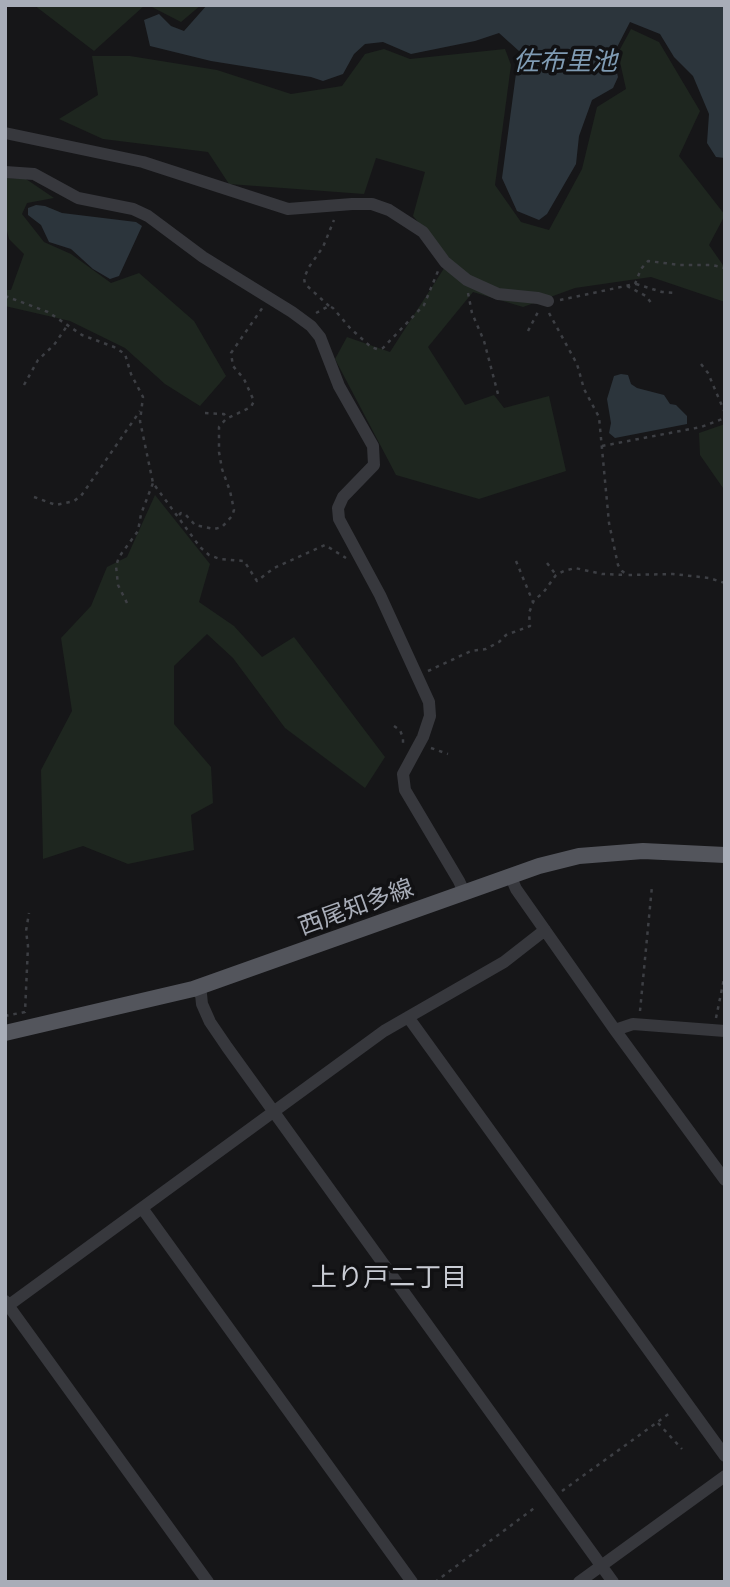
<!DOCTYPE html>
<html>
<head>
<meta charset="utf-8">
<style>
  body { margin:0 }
  #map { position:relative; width:730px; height:1587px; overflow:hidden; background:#161618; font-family:Commissioner,sans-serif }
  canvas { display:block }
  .frame { position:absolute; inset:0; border:7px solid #a8adb8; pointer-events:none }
</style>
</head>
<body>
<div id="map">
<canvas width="730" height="1587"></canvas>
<div class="frame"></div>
</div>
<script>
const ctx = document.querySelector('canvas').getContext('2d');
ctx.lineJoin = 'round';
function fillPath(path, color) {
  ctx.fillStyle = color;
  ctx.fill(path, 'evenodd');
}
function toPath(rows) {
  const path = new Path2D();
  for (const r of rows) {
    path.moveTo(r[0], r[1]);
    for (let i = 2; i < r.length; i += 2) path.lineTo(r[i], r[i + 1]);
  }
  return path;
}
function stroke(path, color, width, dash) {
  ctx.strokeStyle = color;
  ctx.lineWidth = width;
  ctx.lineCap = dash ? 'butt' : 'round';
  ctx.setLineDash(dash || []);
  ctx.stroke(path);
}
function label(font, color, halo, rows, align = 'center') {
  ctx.font = font + ' Commissioner,"Noto Sans JP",sans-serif';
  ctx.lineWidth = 7;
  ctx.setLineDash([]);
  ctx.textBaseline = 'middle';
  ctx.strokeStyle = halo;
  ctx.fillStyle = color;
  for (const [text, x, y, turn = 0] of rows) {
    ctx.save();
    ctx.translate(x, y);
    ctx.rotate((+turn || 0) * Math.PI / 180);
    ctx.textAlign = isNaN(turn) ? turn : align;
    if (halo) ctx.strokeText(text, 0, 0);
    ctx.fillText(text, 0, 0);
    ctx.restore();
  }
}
const green = toPath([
  [34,5,145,5,94,51],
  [148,5,201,5,181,22],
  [631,29,659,42,700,111,679,156,725,215,709,245,725,268,725,302,651,277,575,288,523,307,473,292,428,347,465,405,494,395,504,408,549,396,566,471,479,499,396,475,335,359,347,337,390,352,450,259,413,216,425,172,376,158,364,194,229,184,208,152,103,139,59,119,98,95,92,56,130,56,217,70,291,94,342,86,365,54,384,49,410,59,505,49,511,65,495,185,521,222,549,230,582,169,597,107,626,89,618,53],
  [5,178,26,179,54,198,27,203,22,214,44,242,71,254,111,283,139,273,194,321,226,376,200,406,165,384,125,348,70,321,5,306,5,290,11,290,24,254,9,239,5,223],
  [725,424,725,547,723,544,723,488,700,455,699,433],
  [155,495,210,564,199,602,234,626,262,657,294,637,385,757,365,788,285,728,233,658,207,634,174,666,174,724,211,767,213,803,191,815,194,850,128,864,83,846,43,859,41,770,72,711,61,638,91,606,107,567,127,557]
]);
const water = toPath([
  [207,5,725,5,725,158,716,157,707,143,709,114,693,76,674,57,660,34,630,22,613,55,618,77,613,88,592,100,579,136,576,164,547,214,539,220,517,211,502,178,519,51,499,33,475,41,411,54,383,42,365,44,354,54,343,74,323,81,311,77,211,61,150,46,144,20,159,14,171,26,184,31],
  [36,205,45,206,62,213,136,222,142,226,119,276,110,279,93,269,71,249,49,242,41,225,28,215,28,208],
  [621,374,628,375,631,384,637,388,664,395,670,404,676,405,687,416,687,424,615,438,609,433,611,423,607,399,614,376]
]);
const path = toPath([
  [636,284,662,292,677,293],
  [627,286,646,296,652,304],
  [468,293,472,313,484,341,498,394],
  [5,296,48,312,82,335,114,347,125,354,131,374,143,397,140,421,153,483,200,547,209,555,220,559,244,561,257,581,274,568,325,545,346,558],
  [560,300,635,284,641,269,648,261,680,265,712,265,725,268],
  [329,306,305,284,304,278,309,267,323,247,334,220],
  [316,313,329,306,333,308,350,328,371,347,377,349,383,348,424,305,438,271],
  [549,313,577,364,584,389,599,417,609,523,618,565,622,571,627,575,673,574,709,578,725,583],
  [528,331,538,312],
  [701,364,708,373,725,413],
  [24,385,38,360,54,345,67,326],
  [205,413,224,414,227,418],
  [602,446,701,427,725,418],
  [34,497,56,505,74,501,81,496,140,411],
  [179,515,181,513,185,514,195,525,214,529,222,527,232,516,234,510,230,491,222,469,219,452,219,427,226,419,251,407,254,401,244,379,233,366,231,353,263,307],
  [516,561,533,602],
  [547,563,556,575],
  [127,603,118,585,116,566,119,557,138,531,141,514,153,483],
  [428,671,471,651,486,649,499,642,506,635,530,626,529,613,534,600,543,593,556,575,564,571,575,568,602,574,627,575],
  [394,726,400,730,403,738,403,747],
  [431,748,448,754],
  [640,1011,652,886],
  [5,1016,25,1012,28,946,26,931,29,913],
  [716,1018,725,974],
  [658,1423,682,1449],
  [562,1491,670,1413],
  [435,1582,537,1506]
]);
const minor = toPath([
  [5,133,143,162,288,209,352,204,372,204,389,210,423,232,445,262,467,280,498,294,538,298,548,301],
  [5,172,34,174,78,198,133,209,148,216,203,257,292,312,311,326,320,337,339,386,373,446,374,465,343,497,338,508,339,519,380,595,429,702,430,716,423,737,403,774,405,790,459,881,464,892],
  [510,875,516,889,615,1030,725,1180],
  [193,989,201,994,202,1004,210,1022,227,1047,613,1582],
  [408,1017,725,1456],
  [615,1030,633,1024,725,1031],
  [142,1208,412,1582],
  [5,1301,208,1582],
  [5,1308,384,1031,504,962,545,930],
  [579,1582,725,1476]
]);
const major = toPath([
  [5,1033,193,989,539,866,579,856,643,851,725,855]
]);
const streetNames = [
  ["西尾知多線",356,907,-20]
];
const waterNames = [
  ["佐布里池",565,61]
];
const neighbourhoodNames = [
  ["上り戸二丁目",389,1277]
];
fillPath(green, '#1e261f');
fillPath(water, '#2c353c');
stroke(path, '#3d3f44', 2.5, [3.5, 5]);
stroke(minor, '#37383d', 12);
stroke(major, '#53555c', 16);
label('24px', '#a8adb8', '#111113', streetNames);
label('italic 26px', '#7f9bb3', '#111113', waterNames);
label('26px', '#c9ccd4', '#111113', neighbourhoodNames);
</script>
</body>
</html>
